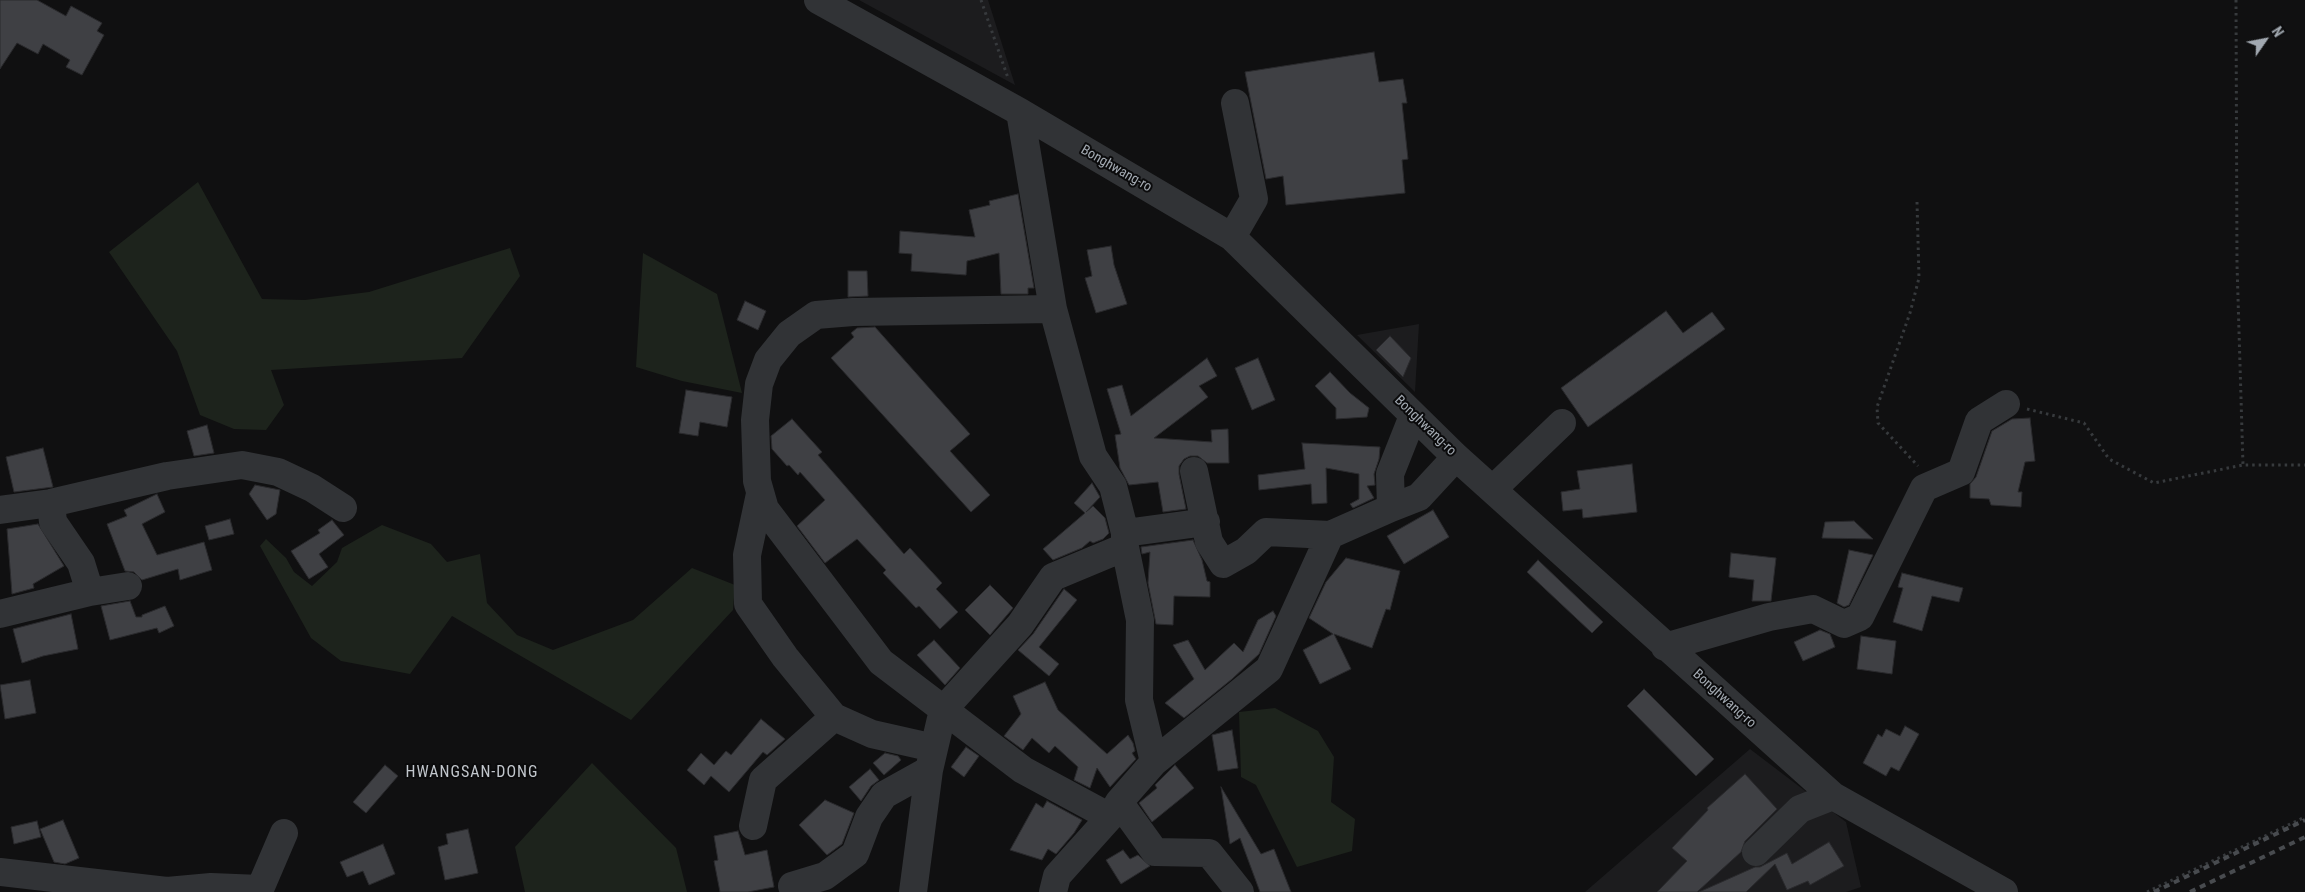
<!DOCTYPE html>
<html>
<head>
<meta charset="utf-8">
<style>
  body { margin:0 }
  #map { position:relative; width:2305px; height:892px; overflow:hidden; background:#101011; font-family:"Roboto Condensed",sans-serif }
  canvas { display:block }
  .north { position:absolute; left:2240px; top:15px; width:50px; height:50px; -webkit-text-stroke:4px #0b0b0c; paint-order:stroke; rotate:57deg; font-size:14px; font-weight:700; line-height:20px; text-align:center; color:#a2a9b1 }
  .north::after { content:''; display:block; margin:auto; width:18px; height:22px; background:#a2a9b1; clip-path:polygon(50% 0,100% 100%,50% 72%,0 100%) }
</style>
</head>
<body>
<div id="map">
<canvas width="2305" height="892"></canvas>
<div class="north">N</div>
</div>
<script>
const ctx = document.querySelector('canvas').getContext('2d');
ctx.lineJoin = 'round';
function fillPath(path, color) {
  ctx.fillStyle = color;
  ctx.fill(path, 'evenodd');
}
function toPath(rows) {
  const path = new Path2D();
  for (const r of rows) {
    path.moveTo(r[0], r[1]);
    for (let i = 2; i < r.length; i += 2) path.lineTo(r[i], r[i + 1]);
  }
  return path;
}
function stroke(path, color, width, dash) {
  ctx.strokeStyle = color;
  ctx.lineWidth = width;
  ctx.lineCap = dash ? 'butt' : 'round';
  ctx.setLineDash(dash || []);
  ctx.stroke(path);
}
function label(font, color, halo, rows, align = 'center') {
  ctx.font = font + ' "Roboto Condensed",sans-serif';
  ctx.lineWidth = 4;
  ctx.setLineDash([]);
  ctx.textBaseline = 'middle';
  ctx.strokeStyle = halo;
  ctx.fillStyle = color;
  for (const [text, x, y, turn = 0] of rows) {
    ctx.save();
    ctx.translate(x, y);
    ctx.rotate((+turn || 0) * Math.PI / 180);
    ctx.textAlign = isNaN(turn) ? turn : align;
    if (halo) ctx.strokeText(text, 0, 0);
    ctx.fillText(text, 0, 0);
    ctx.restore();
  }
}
const built = toPath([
  [859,0,988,0,1015,85],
  [1419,324,1415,392,1357,335],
  [1750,749,1846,822,1861,887,1846,892,1585,892]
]);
const green = toPath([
  [198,182,262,299,305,300,369,292,510,248,520,276,462,358,271,370,284,405,266,430,234,429,200,415,177,351,109,252],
  [643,253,717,294,742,393,682,381,636,367],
  [382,525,431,544,447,562,480,554,487,603,517,635,553,650,633,620,692,568,735,585,733,610,631,720,452,616,410,674,341,661,311,638,260,546,266,539,286,558,294,572,312,586,337,562,342,548],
  [1275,708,1318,731,1334,757,1331,802,1355,819,1352,851,1297,867,1256,785,1241,777,1239,712],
  [592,763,676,848,687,892,525,892,515,847]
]);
const building = toPath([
  [0,0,37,0,66,16,71,6,102,23,97,31,104,35,82,75,66,67,70,60,43,44,38,54,17,43,0,69,0,0],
  [1374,52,1379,82,1403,79,1407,103,1402,103,1408,159,1402,160,1405,193,1286,205,1283,176,1266,179,1245,72,1374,52],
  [1018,194,1034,288,1028,288,1028,294,1001,294,999,253,967,261,966,275,911,271,912,254,899,253,900,231,975,237,969,210,990,205,989,201,1018,194],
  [1111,246,1114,265,1127,304,1096,313,1085,278,1092,276,1087,250,1111,246],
  [848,271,867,271,868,296,848,297,848,271],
  [745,301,766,311,758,330,737,320,745,301],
  [1666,311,1683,333,1712,312,1725,329,1588,427,1561,388,1666,311],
  [875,327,970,434,950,451,990,495,971,512,831,358,854,337,851,333,857,328,875,327],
  [1390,336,1411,358,1403,377,1376,350,1390,336],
  [1207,358,1217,376,1199,386,1208,397,1154,438,1212,442,1211,430,1228,429,1229,463,1207,463,1198,456,1190,456,1184,459,1179,466,1179,474,1186,509,1163,512,1158,482,1129,485,1120,468,1115,435,1121,434,1107,389,1122,385,1131,416,1207,358],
  [1258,358,1275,400,1252,410,1235,368,1258,358],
  [1330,372,1350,393,1369,408,1367,417,1336,419,1336,408,1315,386,1330,372],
  [686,390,732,397,727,427,700,422,698,436,679,433,686,390],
  [2030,418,2035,461,2025,462,2018,492,2022,492,2021,507,1991,505,1989,499,1970,498,1970,484,1976,477,1992,431,2012,419,2030,418],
  [792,419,822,452,818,455,904,554,910,548,942,583,936,589,958,612,940,629,919,606,916,608,883,573,886,570,857,539,825,563,797,526,825,500,800,472,798,475,789,465,787,466,772,449,771,436,792,419],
  [207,425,214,453,194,456,187,431,207,425],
  [1302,443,1380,447,1379,459,1374,474,1375,485,1367,486,1374,498,1353,508,1350,504,1359,499,1359,474,1326,468,1327,503,1312,504,1311,484,1259,490,1258,475,1305,469,1302,443],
  [43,448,53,487,14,492,6,457,43,448],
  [1632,464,1637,512,1583,518,1582,509,1563,511,1561,492,1580,489,1577,471,1632,464],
  [1092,483,1100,497,1086,512,1093,506,1105,518,1109,533,1103,539,1093,543,1090,541,1082,548,1053,560,1043,549,1085,513,1074,503,1092,483],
  [255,485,280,490,276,514,267,520,249,494,255,485],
  [157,494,165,512,142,524,157,555,204,542,212,570,180,580,178,569,142,580,134,572,125,571,107,524,127,516,124,510,157,494],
  [1433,510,1449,537,1404,564,1387,536,1433,510],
  [230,519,234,534,209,540,205,526,230,519],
  [332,520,344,535,319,554,328,567,309,579,291,551,320,533,318,530,332,520],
  [1854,521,1873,539,1822,538,1825,522,1854,521],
  [38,524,64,566,33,584,34,588,12,594,7,529,38,524],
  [1193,540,1202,560,1207,581,1210,582,1210,597,1174,596,1173,625,1156,624,1148,583,1150,552,1142,554,1141,547,1193,540],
  [1849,550,1873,555,1849,605,1844,607,1837,603,1849,550],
  [1731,553,1776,558,1771,601,1752,601,1754,580,1729,577,1731,553],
  [1346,558,1400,571,1390,610,1386,609,1372,648,1334,634,1351,669,1320,684,1303,650,1333,634,1309,618,1326,582,1346,558],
  [1538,560,1603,622,1592,633,1527,572,1538,560],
  [1902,573,1963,588,1959,602,1932,596,1922,631,1893,622,1903,588,1898,587,1902,573],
  [990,585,1013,608,990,635,965,610,990,585],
  [1064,589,1077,600,1039,647,1059,664,1049,676,1018,650,1033,634,1064,589],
  [130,601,136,617,142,617,142,615,165,606,174,626,159,633,157,628,110,640,101,606,130,601],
  [1273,611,1276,616,1259,654,1232,679,1184,718,1165,703,1194,679,1173,645,1188,640,1205,670,1234,643,1243,652,1258,620,1273,611],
  [71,614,78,649,43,656,22,663,13,629,71,614],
  [1820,630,1830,634,1835,647,1803,661,1794,642,1820,630],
  [1861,636,1896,641,1892,674,1857,669,1861,636],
  [934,640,960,668,945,685,917,655,934,640],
  [30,680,36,713,5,719,0,685,30,680],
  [1045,682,1058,710,1107,754,1128,735,1133,743,1135,751,1132,753,1136,759,1110,787,1097,768,1090,788,1074,780,1078,767,1055,746,1049,753,1032,738,1023,750,1004,736,1021,714,1013,696,1045,682],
  [1644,689,1714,759,1696,776,1627,706,1644,689],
  [761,719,785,739,767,755,763,752,729,792,711,776,704,785,687,770,701,753,714,765,726,751,731,755,761,719],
  [1905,726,1919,734,1899,771,1891,767,1886,776,1863,763,1878,734,1882,737,1886,729,1900,736,1905,726],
  [1232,730,1238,768,1218,771,1212,735,1232,730],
  [966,747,979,756,964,777,951,767,966,747],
  [885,753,898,756,901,760,884,775,873,763,885,753],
  [385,765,398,776,366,813,353,802,385,765],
  [1175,765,1194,788,1152,822,1139,803,1157,788,1155,785,1175,765],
  [870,769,879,780,871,786,861,801,849,787,870,769],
  [1745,774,1777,809,1745,841,1741,852,1697,892,1657,892,1687,861,1672,848,1708,810,1707,808,1745,774],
  [1221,787,1261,854,1274,849,1291,892,1260,892,1240,838,1230,844,1221,787],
  [825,800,854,813,842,844,827,855,799,825,825,800],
  [1047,801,1082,820,1074,833,1056,854,1048,849,1042,860,1010,850,1036,803,1043,808,1047,801],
  [63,820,79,858,65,864,54,862,40,829,63,820],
  [37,821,41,837,14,844,11,827,37,821],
  [468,829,478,873,445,880,438,847,448,844,446,834,468,829],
  [738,831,745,855,767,850,774,887,748,892,720,892,714,861,718,860,714,836,738,831],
  [1829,842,1844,866,1810,885,1808,881,1787,890,1775,864,1746,892,1699,892,1755,867,1760,867,1787,853,1792,864,1829,842],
  [383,844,395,874,369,885,363,871,347,877,340,862,383,844],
  [1123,850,1130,859,1138,855,1150,866,1121,884,1106,860,1123,850]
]);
const path = toPath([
  [981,0,1008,78],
  [2236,0,2237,264,2243,465],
  [1917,202,1919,278,1910,313,1877,407,1878,423,1918,466],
  [2027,409,2084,423,2109,459,2154,483,2243,465,2305,465],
  [2147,892,2305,817]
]);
const minor = toPath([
  [818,0,1020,112,1232,237,1456,457,1833,796,2004,892],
  [1020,112,1053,309,1093,456,1113,486,1125,533,1125,547,1140,620,1139,700,1154,762],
  [1232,237,1254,199,1235,103],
  [1053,309,853,312,816,315,789,334,768,360,759,384,755,420,757,481,765,509,881,662,1023,770,1110,817],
  [1194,471,1209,542,1223,564,1246,551,1266,532,1330,535],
  [1493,489,1562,423],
  [760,494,747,555,748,604,785,657,834,717],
  [51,503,53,522,81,563,90,592],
  [1391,508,1419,497,1456,457],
  [0,510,51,503,167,476,242,465,278,472,312,488,343,508],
  [1125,533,1206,522],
  [0,614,90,592,128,586],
  [1665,647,1769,617,1813,609,1844,624,1860,617,1924,488,1961,472,1979,421,2006,404],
  [1119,802,1155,852,1209,853,1240,892],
  [753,826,763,780,834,717,872,734,934,748],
  [1756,852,1800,809,1833,796],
  [0,872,167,891,211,887,260,889,284,833],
  [792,886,825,876,855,854,869,817,884,795,929,770],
  [913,892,929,770,943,710,1020,625,1053,577,1125,547],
  [1053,892,1057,876,1110,817,1119,802,1154,762,1269,669,1330,535,1391,508,1390,474,1413,416]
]);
const rail = toPath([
  [2154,892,2305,820],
  [2190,892,2305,837]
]);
const streetNames = [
  ["Bonghwang-ro",1116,169,30],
  ["Bonghwang-ro",1425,426,44],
  ["Bonghwang-ro",1724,699,42]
];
const quarterNames = [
  ["HWANGSAN-DONG",472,773]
];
fillPath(built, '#1c1c1e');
fillPath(green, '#1d231c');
fillPath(building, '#3f4044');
stroke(building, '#2a2a2d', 1);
stroke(path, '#373a3d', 3, [2.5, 4]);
stroke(minor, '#313336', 28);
stroke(rail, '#484b4f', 4, [6, 5]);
label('14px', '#a2a9b1', '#0b0b0c', streetNames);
ctx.letterSpacing = '1px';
label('16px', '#c2c7cd', '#0b0b0c', quarterNames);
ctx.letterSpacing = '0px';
</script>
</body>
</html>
